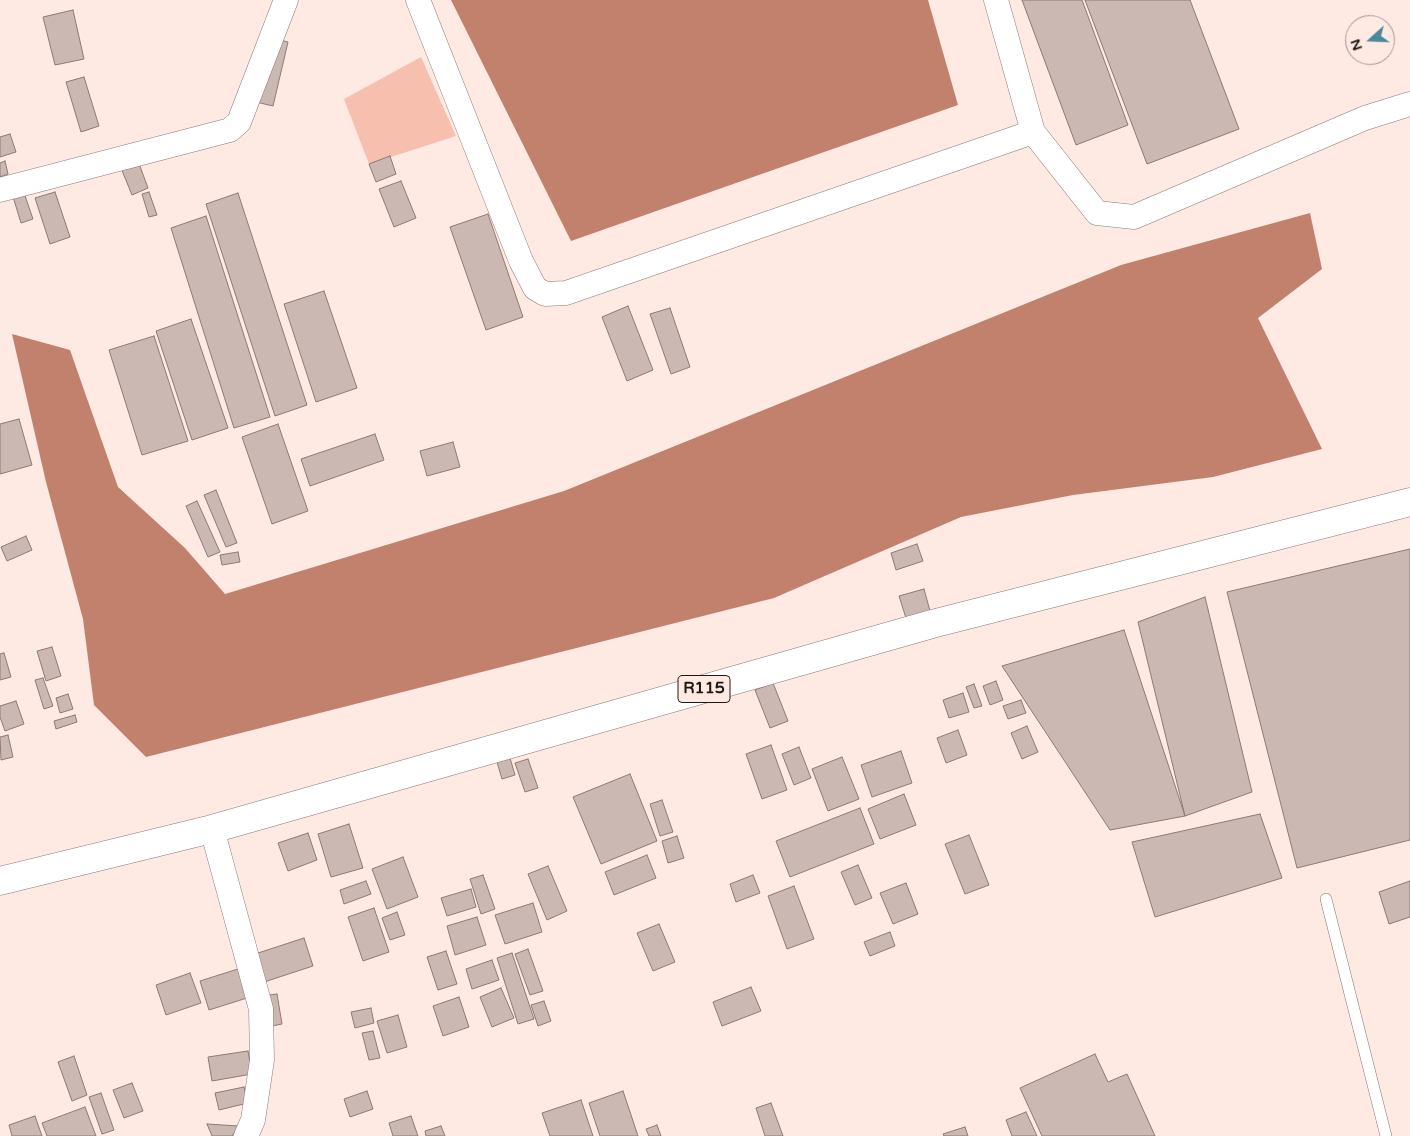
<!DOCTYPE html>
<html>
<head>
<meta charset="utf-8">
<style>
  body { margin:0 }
  #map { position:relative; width:1410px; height:1136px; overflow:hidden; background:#fee9e3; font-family:"Varela Round",sans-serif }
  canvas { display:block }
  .north { position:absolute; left:1345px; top:15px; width:50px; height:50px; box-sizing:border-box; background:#fee9e3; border:1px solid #a59591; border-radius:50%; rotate:250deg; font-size:14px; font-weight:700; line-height:20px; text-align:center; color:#1f1815 }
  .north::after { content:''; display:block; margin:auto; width:18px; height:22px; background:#488a9c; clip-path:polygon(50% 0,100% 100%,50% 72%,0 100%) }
</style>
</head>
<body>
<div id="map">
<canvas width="1410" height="1136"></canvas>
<div class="north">N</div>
</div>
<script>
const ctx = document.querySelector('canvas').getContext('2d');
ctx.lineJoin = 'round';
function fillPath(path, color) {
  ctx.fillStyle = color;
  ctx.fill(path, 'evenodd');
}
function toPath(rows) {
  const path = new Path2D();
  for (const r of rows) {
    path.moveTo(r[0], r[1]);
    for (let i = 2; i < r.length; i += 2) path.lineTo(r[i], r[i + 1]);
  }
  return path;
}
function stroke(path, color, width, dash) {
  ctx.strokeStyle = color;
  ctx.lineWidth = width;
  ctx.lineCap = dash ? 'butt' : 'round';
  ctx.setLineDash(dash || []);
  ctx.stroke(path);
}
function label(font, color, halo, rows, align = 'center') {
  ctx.font = font + ' "Varela Round",sans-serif';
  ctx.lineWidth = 4;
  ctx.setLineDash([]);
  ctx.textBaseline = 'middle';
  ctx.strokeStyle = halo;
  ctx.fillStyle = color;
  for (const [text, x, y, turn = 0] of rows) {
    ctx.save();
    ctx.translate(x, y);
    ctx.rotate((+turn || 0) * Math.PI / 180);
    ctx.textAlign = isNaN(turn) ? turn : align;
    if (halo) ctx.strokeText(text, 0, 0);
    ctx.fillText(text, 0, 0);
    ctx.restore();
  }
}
const green = toPath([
  [421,57,456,136,369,164,344,99]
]);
const water = toPath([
  [451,0,928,0,958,105,571,241],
  [1310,213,1322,269,1258,318,1322,449,1213,477,1073,495,961,517,774,598,146,757,94,705,83,619,46,482,12,334,70,350,118,487,185,548,225,594,564,491,1121,265]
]);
const building = toPath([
  [1022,0,1082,0,1128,125,1076,145,1022,0],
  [1085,0,1190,0,1239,129,1147,164,1085,0],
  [73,10,84,59,55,65,43,17,73,10],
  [272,38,288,42,273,106,256,102,272,38],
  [84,77,99,126,81,132,66,82,84,77],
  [10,134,16,152,0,157,0,137,10,134],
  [390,156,396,174,376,182,369,164,390,156],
  [5,161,8,174,0,177,0,163,5,161],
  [138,161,148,188,132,195,121,168,138,161],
  [401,181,416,218,394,227,379,189,401,181],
  [22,187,33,219,21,223,11,190,22,187],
  [55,192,70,237,50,244,35,198,55,192],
  [149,192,157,215,149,217,142,194,149,192],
  [238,193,307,405,275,416,206,204,238,193],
  [488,214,523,317,486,330,450,227,488,214],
  [206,216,270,417,234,428,171,228,206,216],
  [324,291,357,388,316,402,284,304,324,291],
  [628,306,653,370,627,381,602,317,628,306],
  [670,308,690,367,671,374,650,314,670,308],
  [191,319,228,428,192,440,156,331,191,319],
  [154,336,188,441,142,455,109,350,154,336],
  [19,419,32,465,0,474,0,424,19,419],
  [278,424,308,511,272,524,242,437,278,424],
  [375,434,384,460,310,486,301,459,375,434],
  [453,442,460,467,427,476,420,451,453,442],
  [216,490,237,543,226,547,204,495,216,490],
  [197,501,220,552,208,557,186,506,197,501],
  [26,536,32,550,7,561,1,547,26,536],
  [917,544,923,561,896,570,891,553,917,544],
  [1410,549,1410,840,1297,868,1227,592,1410,549],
  [238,552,240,562,222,565,220,555,238,552],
  [924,589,930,611,906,618,899,596,924,589],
  [1205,597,1252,792,1185,816,1138,622,1205,597],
  [1124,630,1185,816,1110,830,1002,666,1124,630],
  [52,647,61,676,46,681,37,651,52,647],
  [4,653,11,677,0,680,0,654,4,653],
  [43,678,53,706,44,709,35,680,43,678],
  [996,681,1003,700,990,705,983,686,996,681],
  [773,683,788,721,770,728,755,690,773,683],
  [974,684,982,706,974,708,966,687,974,684],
  [963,693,969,712,949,718,943,700,963,693],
  [68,694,73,709,60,713,56,698,68,694],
  [1021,700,1026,713,1008,719,1003,706,1021,700],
  [16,701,24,724,5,731,0,717,0,706,16,701],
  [75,715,77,722,56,729,54,721,75,715],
  [1027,726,1038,752,1022,759,1011,733,1027,726],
  [958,730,967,755,946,763,937,738,958,730],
  [8,735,13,757,1,760,0,737,8,735],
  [771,745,787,790,762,799,746,754,771,745],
  [799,747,811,778,794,785,782,754,799,747],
  [901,751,912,783,872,797,861,765,901,751],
  [842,757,859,799,828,811,812,769,842,757],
  [510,758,515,775,502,779,497,762,510,758],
  [528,759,538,788,525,792,515,763,528,759],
  [630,774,657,841,601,864,573,797,630,774],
  [904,794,916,825,880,839,868,809,904,794],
  [662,800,673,832,660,836,650,804,662,800],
  [860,808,874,844,790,877,776,841,860,808],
  [1260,814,1282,878,1155,917,1132,842,1260,814],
  [349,824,363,868,331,877,318,834,349,824],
  [308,833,317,860,288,871,278,843,308,833],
  [969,835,989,885,965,894,945,844,969,835],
  [677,836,684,858,668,863,662,841,677,836],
  [647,855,656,878,614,895,605,872,647,855],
  [403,857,418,897,387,909,372,869,403,857],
  [858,865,872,898,855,905,841,872,858,865],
  [548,866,567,911,547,920,528,874,548,866],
  [483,875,495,909,481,914,470,879,483,875],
  [753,875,760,893,736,902,730,884,753,875],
  [366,881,371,894,344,904,340,890,366,881],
  [1410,881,1410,917,1389,924,1379,892,1410,881],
  [906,883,918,914,893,924,880,893,906,883],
  [794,886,814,939,787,949,768,896,794,886],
  [471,889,476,907,447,916,441,898,471,889],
  [533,903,542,932,505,944,495,915,533,903],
  [374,908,389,952,363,961,348,917,374,908],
  [397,912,405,935,390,940,382,918,397,912],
  [477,917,486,945,455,955,447,926,477,917],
  [659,924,675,962,653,971,637,933,659,924],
  [890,932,895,946,870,956,864,942,890,932],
  [304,938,313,966,261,983,252,955,304,938],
  [528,949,543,991,530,995,515,954,528,949],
  [446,951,457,984,438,990,427,957,446,951],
  [512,953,534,1019,518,1024,497,958,512,953],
  [492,960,499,980,472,989,466,969,492,960],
  [241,968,250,997,209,1010,200,981,241,968],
  [190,973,201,1003,166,1015,156,985,190,973],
  [751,987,761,1011,722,1026,713,1002,751,987],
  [501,988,514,1018,492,1027,480,997,501,988],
  [277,994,282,1024,267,1027,262,996,277,994],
  [459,997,469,1027,443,1036,433,1006,459,997],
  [544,1001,551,1021,538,1026,531,1005,544,1001],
  [371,1008,374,1023,355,1028,351,1012,371,1008],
  [398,1015,407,1047,387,1053,377,1021,398,1015],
  [373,1031,380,1058,369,1060,362,1033,373,1031],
  [248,1051,252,1074,212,1081,208,1057,248,1051],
  [1095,1054,1108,1082,1127,1074,1155,1136,1042,1136,1020,1088,1095,1054],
  [74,1056,87,1095,72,1101,58,1062,74,1056],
  [132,1083,143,1111,124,1118,113,1090,132,1083],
  [244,1087,248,1103,219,1110,215,1093,244,1087],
  [367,1091,373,1109,350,1117,344,1099,367,1091],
  [623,1091,638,1136,600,1136,589,1103,623,1091],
  [101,1093,114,1130,102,1134,89,1097,101,1093],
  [581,1100,593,1136,550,1136,542,1113,581,1100],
  [771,1103,783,1136,765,1136,756,1108,771,1103],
  [85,1107,96,1136,47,1136,42,1123,85,1107],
  [1026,1112,1037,1136,1012,1136,1006,1120,1026,1112],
  [35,1116,42,1136,12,1136,9,1125,35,1116],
  [411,1116,418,1136,393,1136,389,1123,411,1116],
  [207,1124,239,1126,232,1136,212,1136,207,1124],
  [657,1125,661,1136,649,1136,646,1129,657,1125],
  [441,1126,445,1136,426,1136,425,1131,441,1126],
  [965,1127,968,1136,944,1136,943,1134,965,1127]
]);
const service = toPath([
  [1326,899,1386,1136]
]);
const minor = toPath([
  [418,0,521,261,535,288,545,294,566,293,1033,132],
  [996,0,1033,132,1097,213,1134,217,1365,118,1410,104],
  [0,190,230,130,239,122,286,0],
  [212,829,261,1009,262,1060,253,1120,246,1136]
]);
const primary = toPath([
  [0,881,212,829,932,624,1410,502]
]);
const shields = [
  [704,689,52]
];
const shieldNames = [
  ["R115",704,689]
];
fillPath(green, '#f6bfae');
fillPath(water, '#c1816d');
fillPath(building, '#ccb8b2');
stroke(building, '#8c7a74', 1);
stroke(service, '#8c7974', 12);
stroke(minor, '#8c7974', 25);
stroke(primary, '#8c7974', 29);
stroke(service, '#fff', 11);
stroke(minor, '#fff', 24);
stroke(primary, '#fff', 28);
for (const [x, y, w] of shields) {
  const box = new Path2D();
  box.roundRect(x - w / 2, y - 13.5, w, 27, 4);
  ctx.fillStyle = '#fee9e3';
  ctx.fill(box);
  stroke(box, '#1f1815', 1);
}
label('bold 16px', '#1f1815', null, shieldNames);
</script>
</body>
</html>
